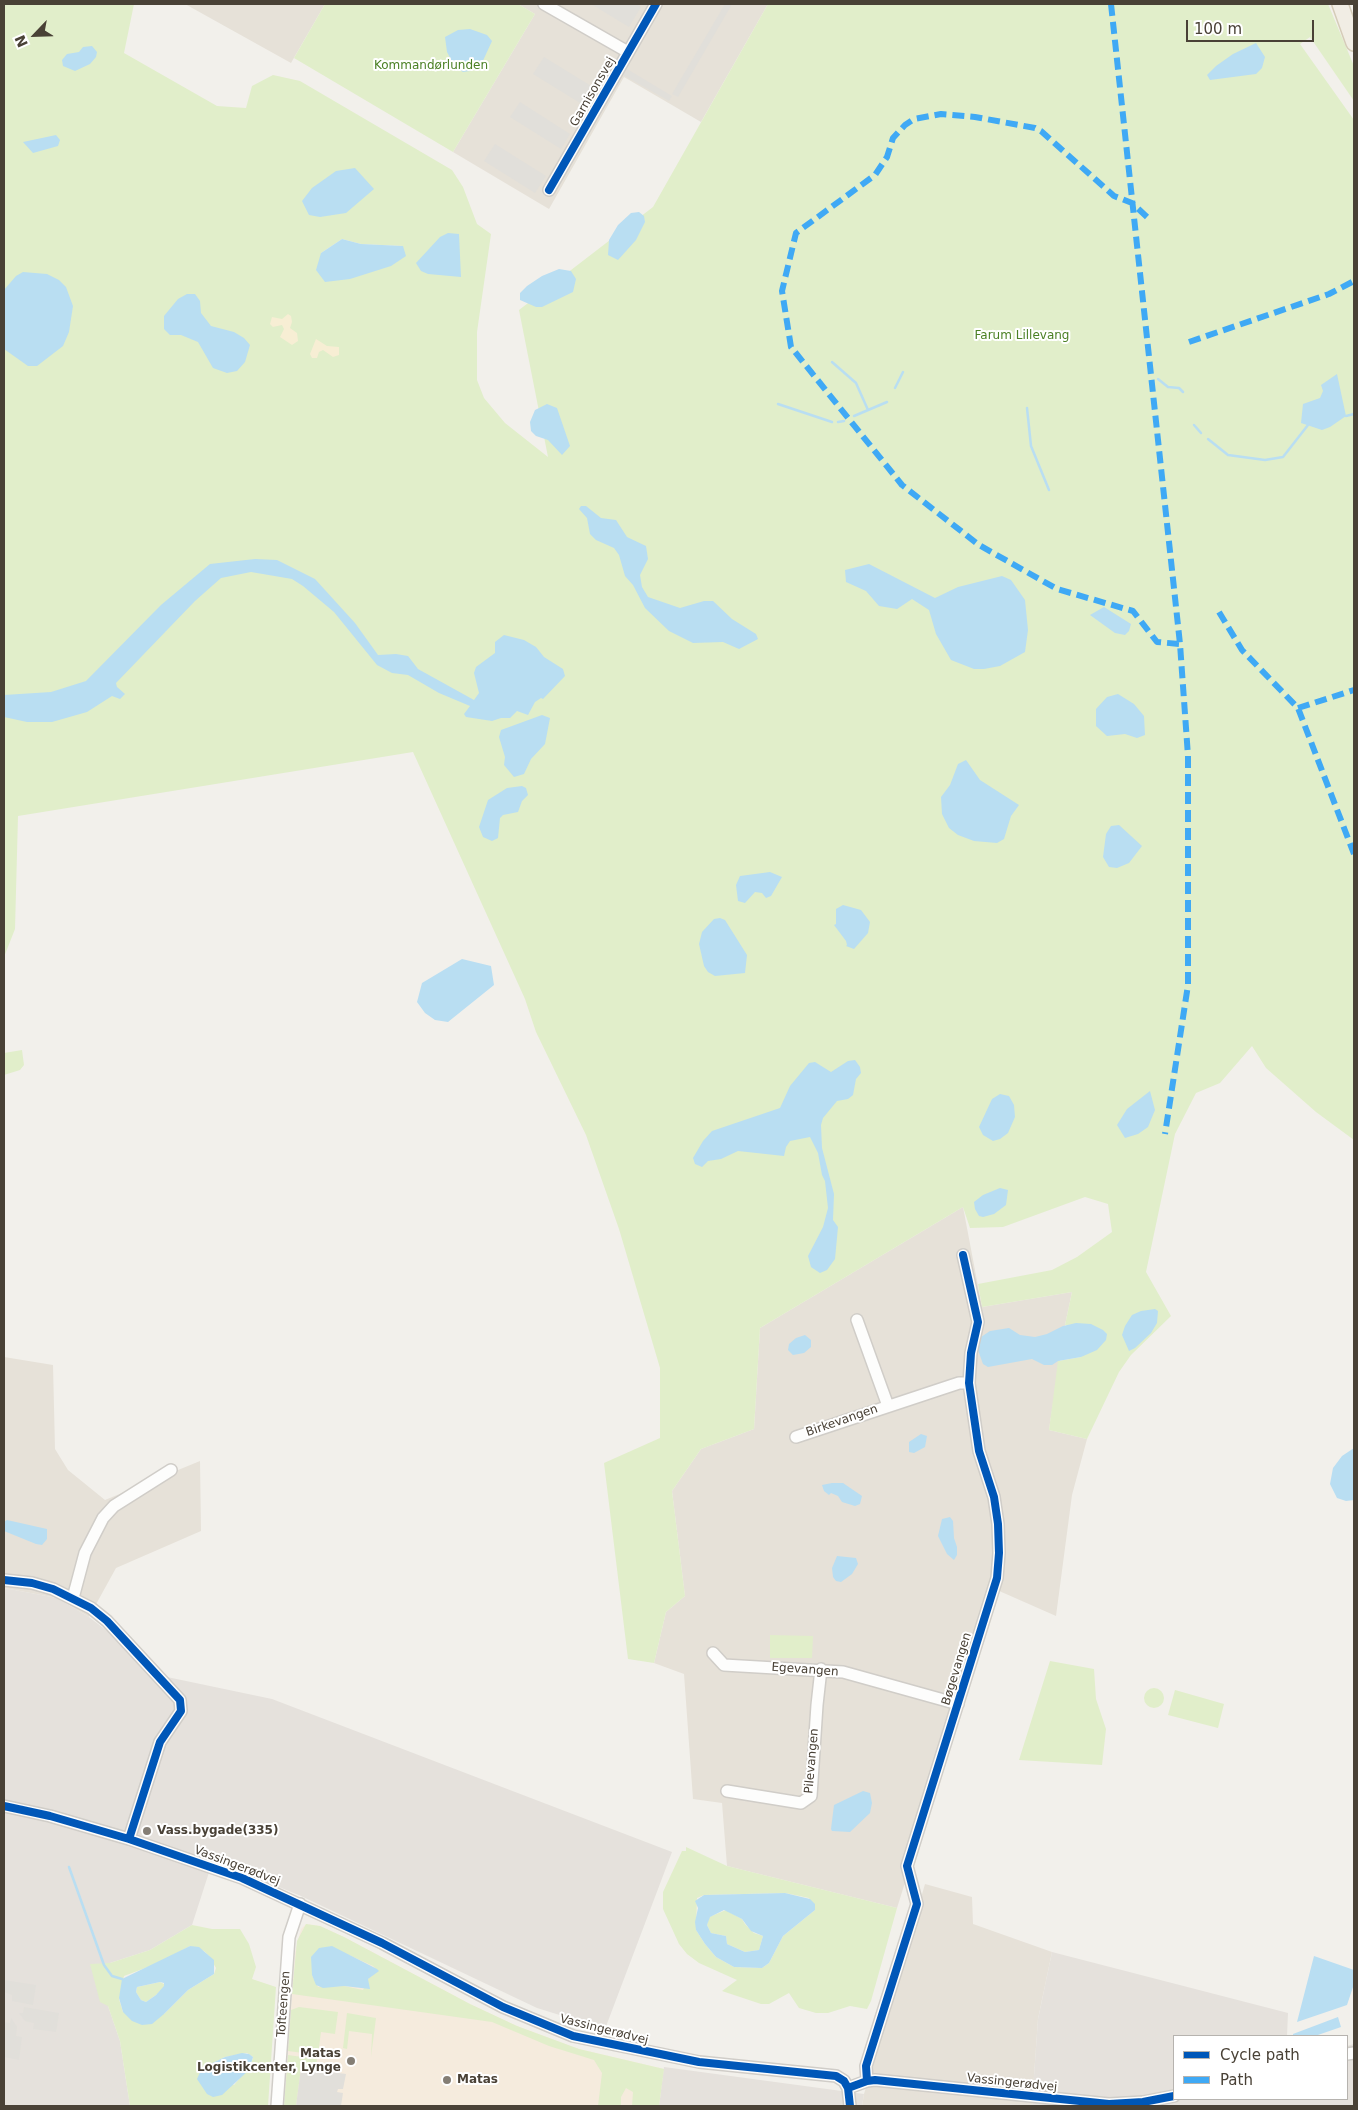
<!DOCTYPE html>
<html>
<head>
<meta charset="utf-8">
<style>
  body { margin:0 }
  #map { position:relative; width:1358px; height:2110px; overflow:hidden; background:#f2f0eb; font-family:"DejaVu Sans",sans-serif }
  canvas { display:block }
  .frame { position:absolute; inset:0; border:5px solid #494136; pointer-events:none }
  .legend { position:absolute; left:1173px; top:2035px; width:175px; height:65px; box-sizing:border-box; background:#fff; border:1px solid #b6b3af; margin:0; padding:6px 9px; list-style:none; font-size:15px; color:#494136 }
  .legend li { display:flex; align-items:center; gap:10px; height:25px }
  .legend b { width:25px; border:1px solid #b6b3af }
  .north { position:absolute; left:10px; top:10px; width:50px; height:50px; -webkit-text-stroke:4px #fff; paint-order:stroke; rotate:246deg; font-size:14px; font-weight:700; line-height:20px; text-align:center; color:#494136 }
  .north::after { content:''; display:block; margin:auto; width:18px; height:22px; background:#494136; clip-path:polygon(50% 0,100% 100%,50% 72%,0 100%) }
  .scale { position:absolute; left:1186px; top:20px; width:128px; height:22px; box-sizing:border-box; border:2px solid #494136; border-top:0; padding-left:6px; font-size:15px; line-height:18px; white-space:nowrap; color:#494136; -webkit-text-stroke:4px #fff; paint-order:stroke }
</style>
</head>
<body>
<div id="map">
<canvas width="1358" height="2110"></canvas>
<div class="frame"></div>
<ul class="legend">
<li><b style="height:6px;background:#0057b8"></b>Cycle path</li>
<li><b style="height:6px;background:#3fa9f5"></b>Path</li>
</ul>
<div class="north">N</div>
<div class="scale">100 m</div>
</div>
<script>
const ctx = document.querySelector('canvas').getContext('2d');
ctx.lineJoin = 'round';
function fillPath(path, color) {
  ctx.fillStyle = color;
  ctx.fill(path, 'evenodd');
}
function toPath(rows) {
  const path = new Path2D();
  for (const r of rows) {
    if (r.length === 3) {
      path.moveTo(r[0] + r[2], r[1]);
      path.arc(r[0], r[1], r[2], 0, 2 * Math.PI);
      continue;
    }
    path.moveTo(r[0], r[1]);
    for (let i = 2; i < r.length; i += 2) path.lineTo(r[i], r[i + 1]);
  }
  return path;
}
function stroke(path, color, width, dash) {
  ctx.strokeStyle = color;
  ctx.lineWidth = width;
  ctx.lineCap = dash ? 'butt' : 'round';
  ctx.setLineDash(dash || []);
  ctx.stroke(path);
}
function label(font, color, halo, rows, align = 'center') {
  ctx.font = font + ' "DejaVu Sans",sans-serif';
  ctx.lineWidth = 4;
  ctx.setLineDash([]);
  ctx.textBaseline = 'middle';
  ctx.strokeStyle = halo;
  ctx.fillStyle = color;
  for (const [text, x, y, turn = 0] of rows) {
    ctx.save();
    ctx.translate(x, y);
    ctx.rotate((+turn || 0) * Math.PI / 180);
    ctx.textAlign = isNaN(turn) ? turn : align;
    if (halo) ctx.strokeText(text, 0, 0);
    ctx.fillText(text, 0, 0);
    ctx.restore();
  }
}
const residential = toPath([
  [185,4,325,4,291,63],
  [518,4,768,4,701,122,624,77,549,209,453,152,535,14],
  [963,1207,982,1307,1072,1292,1065,1325,1049,1430,1087,1439,1072,1495,1056,1616,997,1590,897,1908,727,1866,722,1803,693,1799,684,1674,654,1663,666,1612,685,1596,672,1491,701,1449,754,1429,760,1328],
  [4,1357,53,1365,55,1449,68,1470,105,1500,200,1461,201,1531,116,1568,89,1617,57,1598,4,1588],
  [925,1884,972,1897,973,1924,1052,1952,1038,2019,1032,2105,862,2106,864,2094]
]);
const commercial = toPath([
  [306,1924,320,1926,344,1937,470,2004,517,2026,579,2049,664,2069,659,2106,284,2106,295,1952,301,1929]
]);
const industrial = toPath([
  [4,1588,57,1598,89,1617,167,1677,272,1699,672,1852,605,2029,537,2008,301,1896,213,1860,192,1925,150,1950,110,1963,108,2006,120,2041,130,2106,4,2106],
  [1052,1952,1288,2013,1287,2036,1174,2036,1174,2099,1347,2099,1347,2046,1354,2044,1354,2106,994,2106,995,2104,1032,2105,1038,2019],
  [664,2067,864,2094,862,2106,659,2106]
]);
const green = toPath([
  [4,4,134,4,124,53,217,106,246,108,252,86,273,75,300,81,452,170,463,187,477,224,491,234,477,332,477,380,484,398,505,423,548,457,519,310,653,207,768,4,1328,4,1354,66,1354,101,1310,37,1300,44,1354,120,1354,1140,1316,1112,1266,1068,1252,1046,1220,1083,1196,1093,1175,1134,1146,1272,1171,1316,1131,1355,1119,1372,1087,1439,1049,1430,1058,1361,1081,1357,1091,1324,1065,1325,1072,1292,982,1307,978,1284,1052,1270,1077,1257,1112,1232,1108,1204,1085,1197,1003,1227,970,1228,963,1207,760,1328,754,1429,701,1449,672,1491,685,1596,666,1612,654,1663,628,1659,604,1463,660,1438,660,1368,619,1229,586,1135,536,1032,525,999,413,752,18,816,15,929,4,957],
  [342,239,361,244,403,246,321,253],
  [325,4,518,4,535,14,453,152,294,58],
  [22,1050,24,1065,20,1070,4,1075,4,1053],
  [770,1635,813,1636,812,1658,770,1658],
  [1050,1661,1094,1669,1096,1699,1106,1729,1102,1765,1019,1760],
  [1154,1698,10],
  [1175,1690,1224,1704,1218,1728,1168,1715],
  [686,1847,727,1866,897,1908,871,2001,867,2009,850,2006,828,2013,816,2013,799,2008,789,1993,769,2004,761,2004,722,1991,737,1980,699,1963,687,1954,679,1944,663,1909,663,1892,682,1851,686,1851],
  [785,1893,809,1898,815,1910,783,1936,769,1963,762,1968,734,1967,716,1957,705,1944,696,1930,697,1898,704,1895],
  [726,1910,742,1919,745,1924,754,1933,763,1936,759,1950,745,1952,727,1944,726,1936,711,1933,707,1925,709,1917],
  [306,1924,320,1926,344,1937,470,2004,517,2026,579,2049,664,2069,659,2106,632,2106,633,2092,626,2088,621,2097,621,2106,598,2106,602,2073,594,2060,549,2046,492,2022,292,1994,297,1941],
  [349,1955,373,1966,378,1971,368,1979,363,1990,344,1986,318,1987,312,1975],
  [192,1925,212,1929,240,1929,249,1944,256,1967,252,1979,276,1987,268,2106,130,2106,120,2041,108,2006,100,2002,90,1964,110,1963,150,1950],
  [190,1946,204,1951,209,1956,216,1968,214,1974,188,1990,164,2014,123,2012,119,1999,124,1976,156,1964],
  [247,2053,253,2057,251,2065,234,2085,202,2068,225,2057],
  [160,1982,164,1984,164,1988,156,1995,146,2002,141,2000,136,1992,137,1987],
  [299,2007,338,2012,335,2034,321,2032,318,2055,288,2051,291,2010],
  [347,2013,376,2018,371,2057,372,2034,349,2031,347,2049,343,2048],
  [288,2055,317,2059,316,2070,301,2068,296,2106,284,2106]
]);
const sand = toPath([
  [288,314,291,316,292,322,290,328,297,333,298,341,292,345,280,337,284,329,282,325,273,327,270,324,272,317,282,319],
  [316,339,327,346,339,347,339,355,333,357,323,350,319,352,317,358,312,358,310,354]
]);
const parking = toPath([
  [591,4,636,4,641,7,629,27],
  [725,4,732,4,678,97,672,94],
  [544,57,596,89,585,106,533,74],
  [627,69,672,96,669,101,623,75],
  [520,102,570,134,561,149,510,117],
  [495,144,546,176,535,193,484,161],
  [4,1980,36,1985,33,2005,12,2001,12,1995,4,1992],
  [24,2007,59,2013,56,2032,33,2029,34,2023,25,2021,19,2013,23,2013],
  [11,2018,17,2027,16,2036,22,2037,19,2060,4,2057,4,2022,10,2023],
  [301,2068,346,2074,343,2089,338,2089,337,2092,343,2093,341,2106,296,2106]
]);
const water = toPath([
  [470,29,487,35,492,41,481,65,470,71,463,72,455,67,447,52,445,37,458,30],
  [1256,43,1265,57,1262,68,1256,74,1210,80,1207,75,1216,66,1233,54],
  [92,46,97,52,96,57,90,64,75,71,63,66,62,60,67,54,79,52,83,47],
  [56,135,60,140,58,146,33,153,23,142],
  [355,168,374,189,346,213,320,217,309,215,302,201,312,188,336,171],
  [639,212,644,216,645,222,636,240,618,260,608,255,609,240,618,225,631,213],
  [448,233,459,234,461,277,428,274,421,271,416,263,440,237],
  [342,239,361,244,403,246,406,256,391,266,350,279,325,282,316,270,321,253],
  [559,269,571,271,576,279,573,292,542,307,536,307,520,300,520,293,527,286,542,276],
  [23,272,47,274,59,280,66,287,73,306,69,332,63,346,37,366,28,366,4,349,4,290,16,276],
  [187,294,195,294,200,301,201,313,211,326,234,332,244,338,250,345,245,362,237,371,227,373,213,368,198,342,181,335,170,335,164,329,164,316,178,299],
  [1337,374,1346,416,1330,427,1322,430,1301,423,1303,404,1320,398,1323,391,1321,385],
  [547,404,557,408,570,446,562,455,548,440,536,436,531,431,530,422,535,410],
  [581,506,586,506,601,518,616,520,627,537,646,546,648,559,640,575,642,587,648,597,680,608,704,601,713,601,732,619,756,634,758,639,739,649,723,642,693,643,669,631,645,608,633,585,625,576,619,555,614,548,596,540,590,534,587,518,579,509],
  [255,559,277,560,315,579,355,623,378,655,396,654,408,656,418,669,474,700,479,693,474,673,476,667,495,653,495,642,504,635,524,640,536,647,544,657,563,669,565,676,543,699,541,698,535,702,528,715,517,711,510,718,501,718,492,721,466,717,464,714,470,706,439,693,408,675,392,673,377,665,334,612,303,586,292,579,251,572,221,578,195,601,116,683,117,687,125,694,120,699,112,696,87,712,52,722,27,722,4,717,4,695,51,692,86,681,161,605,210,564],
  [869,564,935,598,958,587,1002,576,1011,580,1025,600,1028,630,1025,652,1000,666,984,669,974,669,951,660,936,634,929,610,912,599,897,609,879,606,866,591,846,582,845,570],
  [1104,607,1131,624,1129,631,1125,635,1115,633,1090,615],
  [1118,694,1134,704,1144,716,1145,735,1137,738,1125,734,1107,736,1096,726,1096,709,1107,697],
  [542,715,550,718,545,744,531,759,524,774,514,777,504,765,505,757,499,737,501,730],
  [966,760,980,780,1019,805,1011,816,1004,839,997,843,974,841,958,835,949,828,942,814,941,797,950,785,958,764],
  [522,786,526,788,528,795,522,801,518,812,503,815,500,818,498,838,492,841,483,837,479,827,488,800,507,788],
  [1119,825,1142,846,1129,863,1117,868,1109,867,1103,857,1106,834,1111,826],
  [770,872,782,877,771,896,766,898,762,893,755,892,745,903,738,901,736,885,740,876],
  [843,905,861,910,870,922,868,933,854,949,846,946,847,945,846,941,834,925,836,924,836,909],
  [720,918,725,920,747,955,745,973,715,976,708,972,704,966,699,944,702,932,714,919],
  [462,959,491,966,494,985,448,1022,435,1020,425,1013,417,1002,422,983],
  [855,1060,860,1067,861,1073,856,1079,853,1095,848,1099,837,1101,823,1118,821,1125,822,1148,834,1194,833,1220,838,1227,835,1259,827,1270,820,1273,811,1267,808,1256,823,1227,828,1208,825,1181,822,1175,818,1153,810,1137,790,1141,786,1147,784,1156,738,1151,721,1159,708,1161,702,1167,695,1164,693,1158,703,1141,712,1131,780,1108,790,1086,809,1063,815,1062,831,1072,848,1061],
  [1150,1091,1155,1110,1148,1127,1138,1134,1125,1138,1117,1125,1127,1109],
  [1000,1094,1009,1096,1014,1105,1015,1117,1008,1133,1000,1139,993,1141,983,1135,979,1127,992,1099],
  [1000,1188,1008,1190,1006,1205,994,1214,983,1217,979,1216,975,1209,974,1202,983,1195],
  [1155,1309,1158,1311,1157,1323,1151,1333,1135,1348,1129,1351,1122,1335,1125,1326,1132,1315,1141,1311],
  [1076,1323,1091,1324,1103,1330,1107,1334,1106,1340,1097,1350,1081,1357,1058,1361,1052,1365,1044,1365,1032,1359,988,1367,983,1364,978,1350,981,1337,990,1331,1009,1328,1020,1335,1035,1337,1047,1334,1063,1326],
  [805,1335,811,1340,811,1347,804,1353,793,1355,788,1350,789,1344,796,1338],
  [921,1434,927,1436,925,1447,914,1453,909,1452,909,1442],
  [1354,1448,1354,1500,1346,1501,1337,1498,1330,1484,1333,1468,1342,1456],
  [832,1483,843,1483,862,1496,860,1504,855,1506,842,1502,838,1496,831,1493,829,1495,824,1491,822,1485],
  [950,1517,953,1521,954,1538,957,1547,957,1555,954,1560,947,1554,938,1536,942,1519],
  [7,1520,47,1529,47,1539,42,1545,36,1544,4,1531,4,1522],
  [837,1556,856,1558,858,1564,852,1574,841,1582,836,1581,833,1577,832,1568],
  [863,1791,870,1793,872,1803,870,1813,850,1832,832,1831,831,1829,834,1805],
  [785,1893,810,1899,815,1904,815,1910,783,1936,769,1963,762,1968,734,1967,716,1957,705,1944,696,1930,695,1922,698,1908,695,1901,704,1895],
  [724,1910,742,1919,751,1931,763,1936,759,1950,745,1952,727,1944,726,1936,711,1933,707,1925,710,1917],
  [190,1946,199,1947,214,1960,214,1974,188,1990,164,2014,152,2024,142,2025,132,2021,123,2012,119,1998,122,1979],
  [160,1982,164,1983,164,1986,156,1995,146,2002,141,2000,136,1992,137,1987],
  [332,1946,377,1969,379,1971,368,1979,370,1989,344,1986,323,1988,316,1985,312,1975,311,1957,319,1948],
  [1314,1956,1354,1970,1354,1984,1347,2005,1297,2022],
  [1338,2017,1341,2027,1315,2036,1293,2036,1293,2034],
  [242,2053,249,2054,253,2057,249,2070,222,2095,213,2097,207,2094,197,2079,202,2068,225,2057]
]);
const stream = toPath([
  [832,362,856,383,868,410],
  [1158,379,1168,387,1179,388,1183,392],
  [895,388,903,372],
  [778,404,832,422],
  [1027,408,1031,446,1049,490],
  [854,416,887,402],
  [1346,416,1354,414],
  [838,422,844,421],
  [1194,425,1201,433],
  [1208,439,1228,455,1265,460,1283,457,1308,425],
  [69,1867,104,1965,112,1976,122,1979]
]);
const minor = toPath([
  [544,4,628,52],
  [549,190,656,4],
  [857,1320,888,1406],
  [796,1437,959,1383,969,1383],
  [4,1580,32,1583,53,1589,91,1608,107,1621,180,1700,181,1711,160,1742,129,1839],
  [73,1598,85,1553,103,1518,114,1506,171,1470],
  [713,1653,724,1665,843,1672,958,1704],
  [727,1791,801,1803,811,1796,817,1705,821,1669],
  [4,1806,50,1816,129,1839,242,1878,382,1943,503,2007,573,2036,699,2062,836,2076,844,2081,848,2088,850,2106],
  [1347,2054,1354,2053],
  [867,2081,866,2066,917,1904,907,1866,997,1578,999,1553,998,1524,994,1497,979,1451,969,1383,971,1353,978,1322,963,1255],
  [848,2088,867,2081,875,2080,1109,2104,1143,2102,1174,2096],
  [277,2106,289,1937,300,1904]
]);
const major = toPath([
  [1340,4,1354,43]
]);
const quiet = toPath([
  [1111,4,1180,644,1188,756,1188,985,1165,1134],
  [1147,217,1132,203,1114,196,1041,131,1035,128,975,117,941,114,914,119,905,125,893,138,887,157,875,175,796,233,782,291,791,347,902,485,979,545,1057,589,1133,611,1157,642,1180,644],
  [1189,342,1329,294,1354,281],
  [1219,612,1242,650,1298,708,1354,854],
  [1298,708,1354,690]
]);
const cycleway = toPath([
  [549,190,656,4],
  [4,1580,32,1583,53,1589,91,1608,107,1621,180,1700,181,1711,160,1742,129,1839],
  [4,1806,50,1816,129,1839,242,1878,382,1943,503,2007,573,2036,699,2062,836,2076,844,2081,848,2088,850,2106],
  [867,2081,866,2066,917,1904,907,1866,997,1578,999,1553,998,1524,994,1497,979,1451,969,1383,971,1353,978,1322,963,1255],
  [848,2088,867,2081,875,2080,1109,2104,1143,2102,1174,2096]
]);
const markers = [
  [147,1831,5,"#847e75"],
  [351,2061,5,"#847e75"],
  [447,2080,5,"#847e75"]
];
const parkNames = [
  ["Kommandørlunden",431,66],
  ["Farum Lillevang",1022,336]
];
const streetNames = [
  ["Garnisonsvej",593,92,-60],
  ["Birkevangen",842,1421,-19],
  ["Bøgevangen",957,1669,-73],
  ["Egevangen",805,1670,4],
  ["Pilevangen",812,1761,-85],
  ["Vassingerødvej",237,1866,21],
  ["Tofteengen",284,2004,-86],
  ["Vassingerødvej",604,2030,14],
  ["Vassingerødvej",1012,2083,6]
];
const poiNames = [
  ["Vass.bygade(335)",157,1831],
  ["Matas",341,2054,"right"],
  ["Logistikcenter, Lynge",341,2068,"right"],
  ["Matas",457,2080]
];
fillPath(residential, '#e6e1d8');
fillPath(commercial, '#f5ebdd');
fillPath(industrial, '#e5e1dc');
fillPath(green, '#e1eeca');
fillPath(sand, '#f7eed4');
fillPath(parking, '#e1dfda');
fillPath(water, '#b9def2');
stroke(stream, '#b9def2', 2.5);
stroke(minor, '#d0cdc8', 14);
stroke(major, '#d5ccb8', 18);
stroke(minor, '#fdfdfc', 11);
stroke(major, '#f1ede4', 15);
stroke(quiet, '#3fa9f5', 6, [12, 6]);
stroke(cycleway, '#0057b8', 8);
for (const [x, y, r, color] of markers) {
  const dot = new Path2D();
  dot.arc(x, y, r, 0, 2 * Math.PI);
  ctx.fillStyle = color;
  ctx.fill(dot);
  stroke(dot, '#fff', 2);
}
label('12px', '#4b8025', '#fff', parkNames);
label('12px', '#494136', '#fff', streetNames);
label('bold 12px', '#494136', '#fff', poiNames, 'left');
</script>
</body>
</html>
